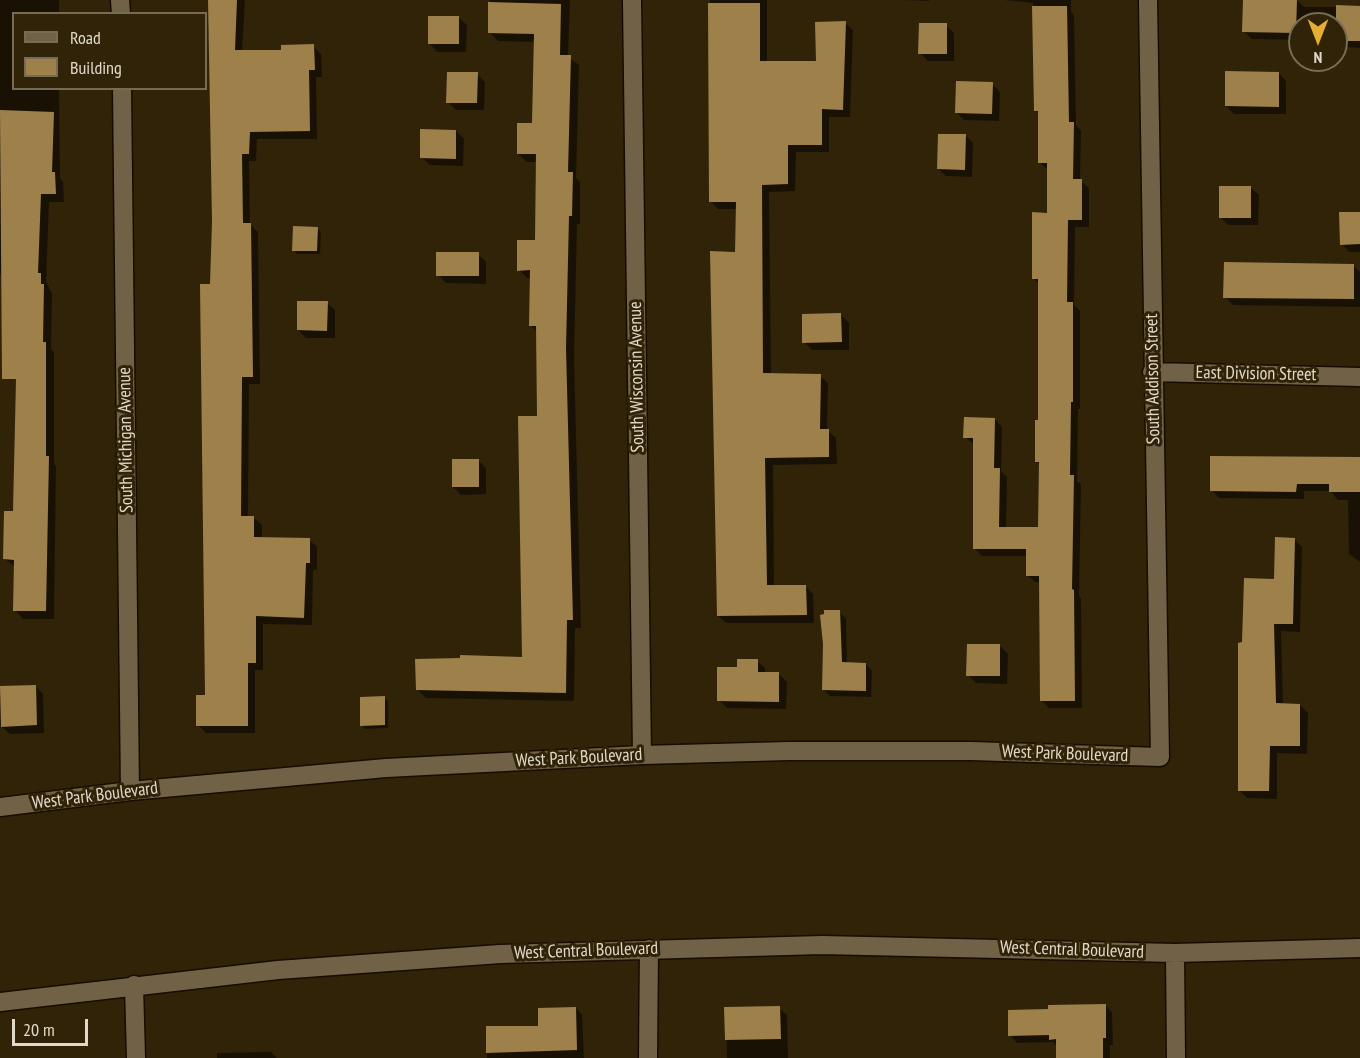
<!DOCTYPE html>
<html>
<head>
<meta charset="utf-8">
<style>
  body { margin:0 }
  #map { position:relative; width:1360px; height:1058px; overflow:hidden; background:#302308; font-family:"PT Sans Narrow",sans-serif }
  canvas { display:block }
  .legend { position:absolute; left:12px; top:12px; width:195px; height:78px; box-sizing:border-box; background:#302308; border:2px solid #766b55; margin:0; padding:8px 10px; list-style:none; font-size:18px; color:#e0d8c9 }
  .legend li { display:flex; align-items:center; gap:12px; height:30px }
  .legend b { width:30px; border:2px solid #766b55 }
  .north { position:absolute; left:1288px; top:12px; width:60px; height:60px; box-sizing:border-box; background:#302308; border:2px solid #766b55; border-radius:50%; rotate:180deg; font-size:16px; font-weight:700; line-height:24px; text-align:center; color:#e0d8c9 }
  .north::after { content:''; display:block; margin:auto; width:21px; height:27px; background:#e4ae35; clip-path:polygon(50% 0,100% 100%,50% 72%,0 100%) }
  .scale { position:absolute; left:12px; top:1019px; width:76px; height:27px; box-sizing:border-box; border:3px solid #e0d8c9; border-top:0; padding-left:8px; font-size:18px; line-height:21px; white-space:nowrap; color:#e0d8c9; -webkit-text-stroke:4px #302308; paint-order:stroke }
</style>
</head>
<body>
<div id="map">
<canvas width="1360" height="1058"></canvas>
<ul class="legend">
<li><b style="height:8px;background:#716247"></b>Road</li>
<li><b style="height:16px;background:#9e814a"></b>Building</li>
</ul>
<div class="north">N</div>
<div class="scale">20 m</div>
</div>
<script>
const ctx = document.querySelector('canvas').getContext('2d');
ctx.lineJoin = 'round';
function fillPath(path, color) {
  ctx.fillStyle = color;
  ctx.fill(path, 'evenodd');
}
function toPath(rows) {
  const path = new Path2D();
  for (const r of rows) {
    path.moveTo(r[0], r[1]);
    for (let i = 2; i < r.length; i += 2) path.lineTo(r[i], r[i + 1]);
  }
  return path;
}
function stroke(path, color, width, dash) {
  ctx.strokeStyle = color;
  ctx.lineWidth = width;
  ctx.lineCap = dash ? 'butt' : 'round';
  ctx.setLineDash(dash || []);
  ctx.stroke(path);
}
function label(font, color, halo, rows, align = 'center') {
  ctx.font = font + ' "PT Sans Narrow",sans-serif';
  ctx.lineWidth = 6;
  ctx.setLineDash([]);
  ctx.textBaseline = 'middle';
  ctx.strokeStyle = halo;
  ctx.fillStyle = color;
  for (const [text, x, y, turn = 0] of rows) {
    ctx.save();
    ctx.translate(x, y);
    ctx.rotate((+turn || 0) * Math.PI / 180);
    ctx.textAlign = isNaN(turn) ? turn : align;
    if (halo) ctx.strokeText(text, 0, 0);
    ctx.fillText(text, 0, 0);
    ctx.restore();
  }
}
const shadow = toPath([
  [0,0,59,0,59,14,14,14,14,88,59,88,60,178,63,182,64,202,49,202,46,281,52,294,51,349,54,352,54,464,56,466,54,619,23,619,15,610,15,567,5,559,14,513,18,276,0,275],
  [212,0,245,0,242,51,283,52,313,46,321,54,322,77,316,77,317,139,257,139,256,161,249,161,250,224,258,232,260,384,249,384,248,518,254,518,262,525,262,539,309,540,317,547,317,570,313,570,312,625,263,624,263,670,255,670,255,733,206,733,198,725,206,697,213,222,211,35,208,33],
  [490,0,570,0,568,57,579,65,576,178,580,182,580,224,577,224,574,357,581,628,575,628,574,701,426,698,417,689,524,658,539,418,537,332,530,325,531,278,527,278,519,270,536,241,537,162,527,162,518,154,534,125,535,42,498,41,489,32],
  [710,0,767,0,767,63,817,62,845,23,853,30,850,117,829,117,829,152,796,152,795,191,769,192,771,375,820,376,828,383,827,430,836,438,837,464,773,465,774,587,805,586,813,594,814,623,726,623,718,616,737,209,718,209,710,201],
  [904,0,929,0,929,1],
  [1004,0,1071,0,1071,12,1074,15,1076,125,1081,131,1080,180,1089,188,1089,227,1075,227,1074,305,1080,311,1080,409,1078,409,1077,481,1081,484,1079,596,1081,599,1082,708,1049,708,1041,700,1040,582,1035,582,1027,575,1028,556,982,556,975,549,975,445,965,437,995,419,1002,427,1001,471,1007,477,1006,529,1040,529,1040,465,1036,461,1039,422,1039,284,1033,278,1048,214,1048,170,1039,162,1040,115,1035,110,1033,3],
  [1244,0,1297,0,1304,7,1360,7,1360,48,1336,46,1336,24,1300,24,1300,40,1252,39,1244,32],
  [459,18,467,25,466,52,437,52,430,44],
  [946,25,954,33,954,61,928,61,920,53],
  [1279,73,1286,81,1286,114,1234,114,1226,106],
  [477,74,485,82,484,110,456,110,448,102],
  [992,84,1000,92,999,121,964,120,956,112],
  [456,131,464,139,463,166,430,165,422,158],
  [965,135,973,143,972,177,946,176,938,169],
  [1251,188,1259,195,1258,225,1228,225,1220,217],
  [1360,213,1360,252,1349,252,1342,244],
  [317,228,321,232,320,254,297,254,294,250],
  [478,254,486,262,486,284,446,283,438,275],
  [1354,266,1360,272,1360,307,1233,305,1225,297],
  [327,303,335,310,335,338,306,338,298,330],
  [841,315,849,323,849,350,812,350,804,342],
  [1360,459,1360,562,1349,554,1348,500,1338,500,1330,491,1304,491,1304,499,1219,498,1212,490],
  [478,460,486,468,486,494,461,495,453,487],
  [1294,539,1302,547,1300,632,1281,631,1283,705,1300,705,1308,713,1307,754,1277,753,1277,799,1247,798,1239,790,1243,644],
  [839,612,846,618,847,664,866,664,872,671,871,697,830,696,823,689],
  [1000,646,1008,654,1007,684,976,683,968,675],
  [757,661,765,668,765,673,779,674,787,682,786,709,727,708,719,700,738,669],
  [35,686,43,694,44,733,10,734,0,725,0,688],
  [384,698,388,701,388,728,365,729,362,725],
  [1105,1005,1112,1012,1113,1045,1110,1045,1110,1058,1058,1058,1058,1047,1053,1042,1017,1043,1010,1035,1049,1011],
  [576,1008,582,1015,584,1058,487,1058,487,1028,540,1028],
  [726,1008,779,1008,787,1015,788,1058,727,1058],
  [271,1052,277,1058,217,1058,217,1053]
]);
const building = toPath([
  [208,0,237,0,235,50,281,50,281,45,314,44,315,70,309,70,310,131,250,132,249,154,242,154,243,223,251,223,253,377,242,377,241,516,254,516,254,537,310,538,310,563,306,563,304,618,256,616,256,663,248,663,248,726,196,726,196,695,205,695,200,284,210,284,212,222],
  [1243,0,1297,0,1296,33,1242,32],
  [488,2,561,4,560,55,571,55,568,172,573,172,572,216,569,216,566,348,573,620,567,620,566,693,416,690,415,659,460,658,460,655,522,657,518,416,537,416,536,326,529,326,530,270,517,271,517,240,535,240,536,154,517,154,517,123,532,123,534,34,488,33],
  [708,3,760,3,760,61,816,61,815,22,846,21,843,110,822,109,822,145,788,145,788,184,762,185,763,373,821,374,820,429,829,429,829,457,765,458,767,585,806,585,807,615,717,616,710,251,735,252,736,202,709,202],
  [1336,5,1360,6,1360,41,1336,41],
  [1032,6,1067,6,1069,122,1074,122,1073,179,1082,179,1082,220,1068,220,1067,302,1073,302,1073,402,1071,402,1070,475,1074,475,1072,589,1074,590,1075,701,1040,701,1039,576,1026,576,1026,549,973,549,973,438,963,438,964,417,995,418,994,468,1000,468,999,527,1038,527,1039,462,1035,462,1035,420,1038,420,1038,279,1032,279,1032,212,1047,213,1047,163,1038,163,1038,111,1034,111],
  [428,16,459,16,459,44,428,44],
  [919,23,947,23,947,54,918,54],
  [1225,71,1279,72,1279,107,1225,106],
  [447,72,478,72,477,103,446,103],
  [956,81,993,82,992,114,955,113],
  [0,110,54,112,52,172,55,172,56,194,41,194,38,273,41,273,41,284,44,284,43,342,46,342,46,456,49,456,46,611,13,611,14,560,3,559,4,511,13,511,16,379,2,379],
  [420,129,456,130,456,159,420,158],
  [938,134,966,134,965,170,937,169],
  [1219,186,1251,186,1251,218,1219,218],
  [1339,212,1360,212,1360,244,1340,245],
  [293,226,318,227,317,251,292,251],
  [436,252,479,252,479,276,436,276],
  [1224,262,1354,264,1354,299,1223,298],
  [297,301,328,301,327,331,297,330],
  [841,313,842,342,802,343,802,314],
  [1210,456,1360,457,1360,492,1329,492,1329,484,1297,484,1296,492,1210,491],
  [452,459,479,459,479,487,452,487],
  [1275,537,1295,538,1293,624,1274,624,1276,703,1300,704,1300,746,1270,746,1269,791,1238,791,1238,643,1242,642,1244,578,1274,579],
  [824,610,840,610,842,662,866,663,866,691,822,690,823,644,820,615,824,614],
  [967,644,1000,644,1000,676,966,676],
  [737,659,758,659,758,672,779,672,779,702,717,701,717,667,737,667],
  [36,685,37,725,1,727,0,686],
  [385,696,385,725,360,726,360,697],
  [1106,1004,1106,1038,1103,1038,1103,1058,1056,1058,1056,1039,1049,1040,1049,1035,1008,1036,1008,1010,1048,1009,1048,1005],
  [780,1006,781,1039,725,1040,724,1007],
  [576,1007,577,1050,486,1053,486,1026,538,1026,538,1008]
]);
const street = toPath([
  [120,0,121,14],
  [632,0,642,755],
  [122,88,130,791],
  [1152,372,1360,377],
  [0,807,130,791,386,768,642,755,789,751,971,751,1160,757,1148,0],
  [1175,953,1176,1058],
  [134,985,136,1058],
  [0,1002,278,970,500,954,822,945,1175,953,1360,948],
  [648,1058,649,949]
]);
const streetNames = [
  ["East Division Street",1256,374,1],
  ["South Wisconsin Avenue",637,377,-91],
  ["South Addison Street",1153,379,-91],
  ["South Michigan Avenue",126,440,-91],
  ["West Park Boulevard",1065,754,2],
  ["West Park Boulevard",579,758,-3],
  ["West Park Boulevard",95,796,-7],
  ["West Central Boulevard",1072,950,2],
  ["West Central Boulevard",586,951,-2]
];
fillPath(shadow, '#0007');
fillPath(building, '#9e814a');
stroke(street, '#170c00', 21);
stroke(street, '#716247', 18);
label('18px', '#e0d8c9', '#302308', streetNames);
</script>
</body>
</html>
